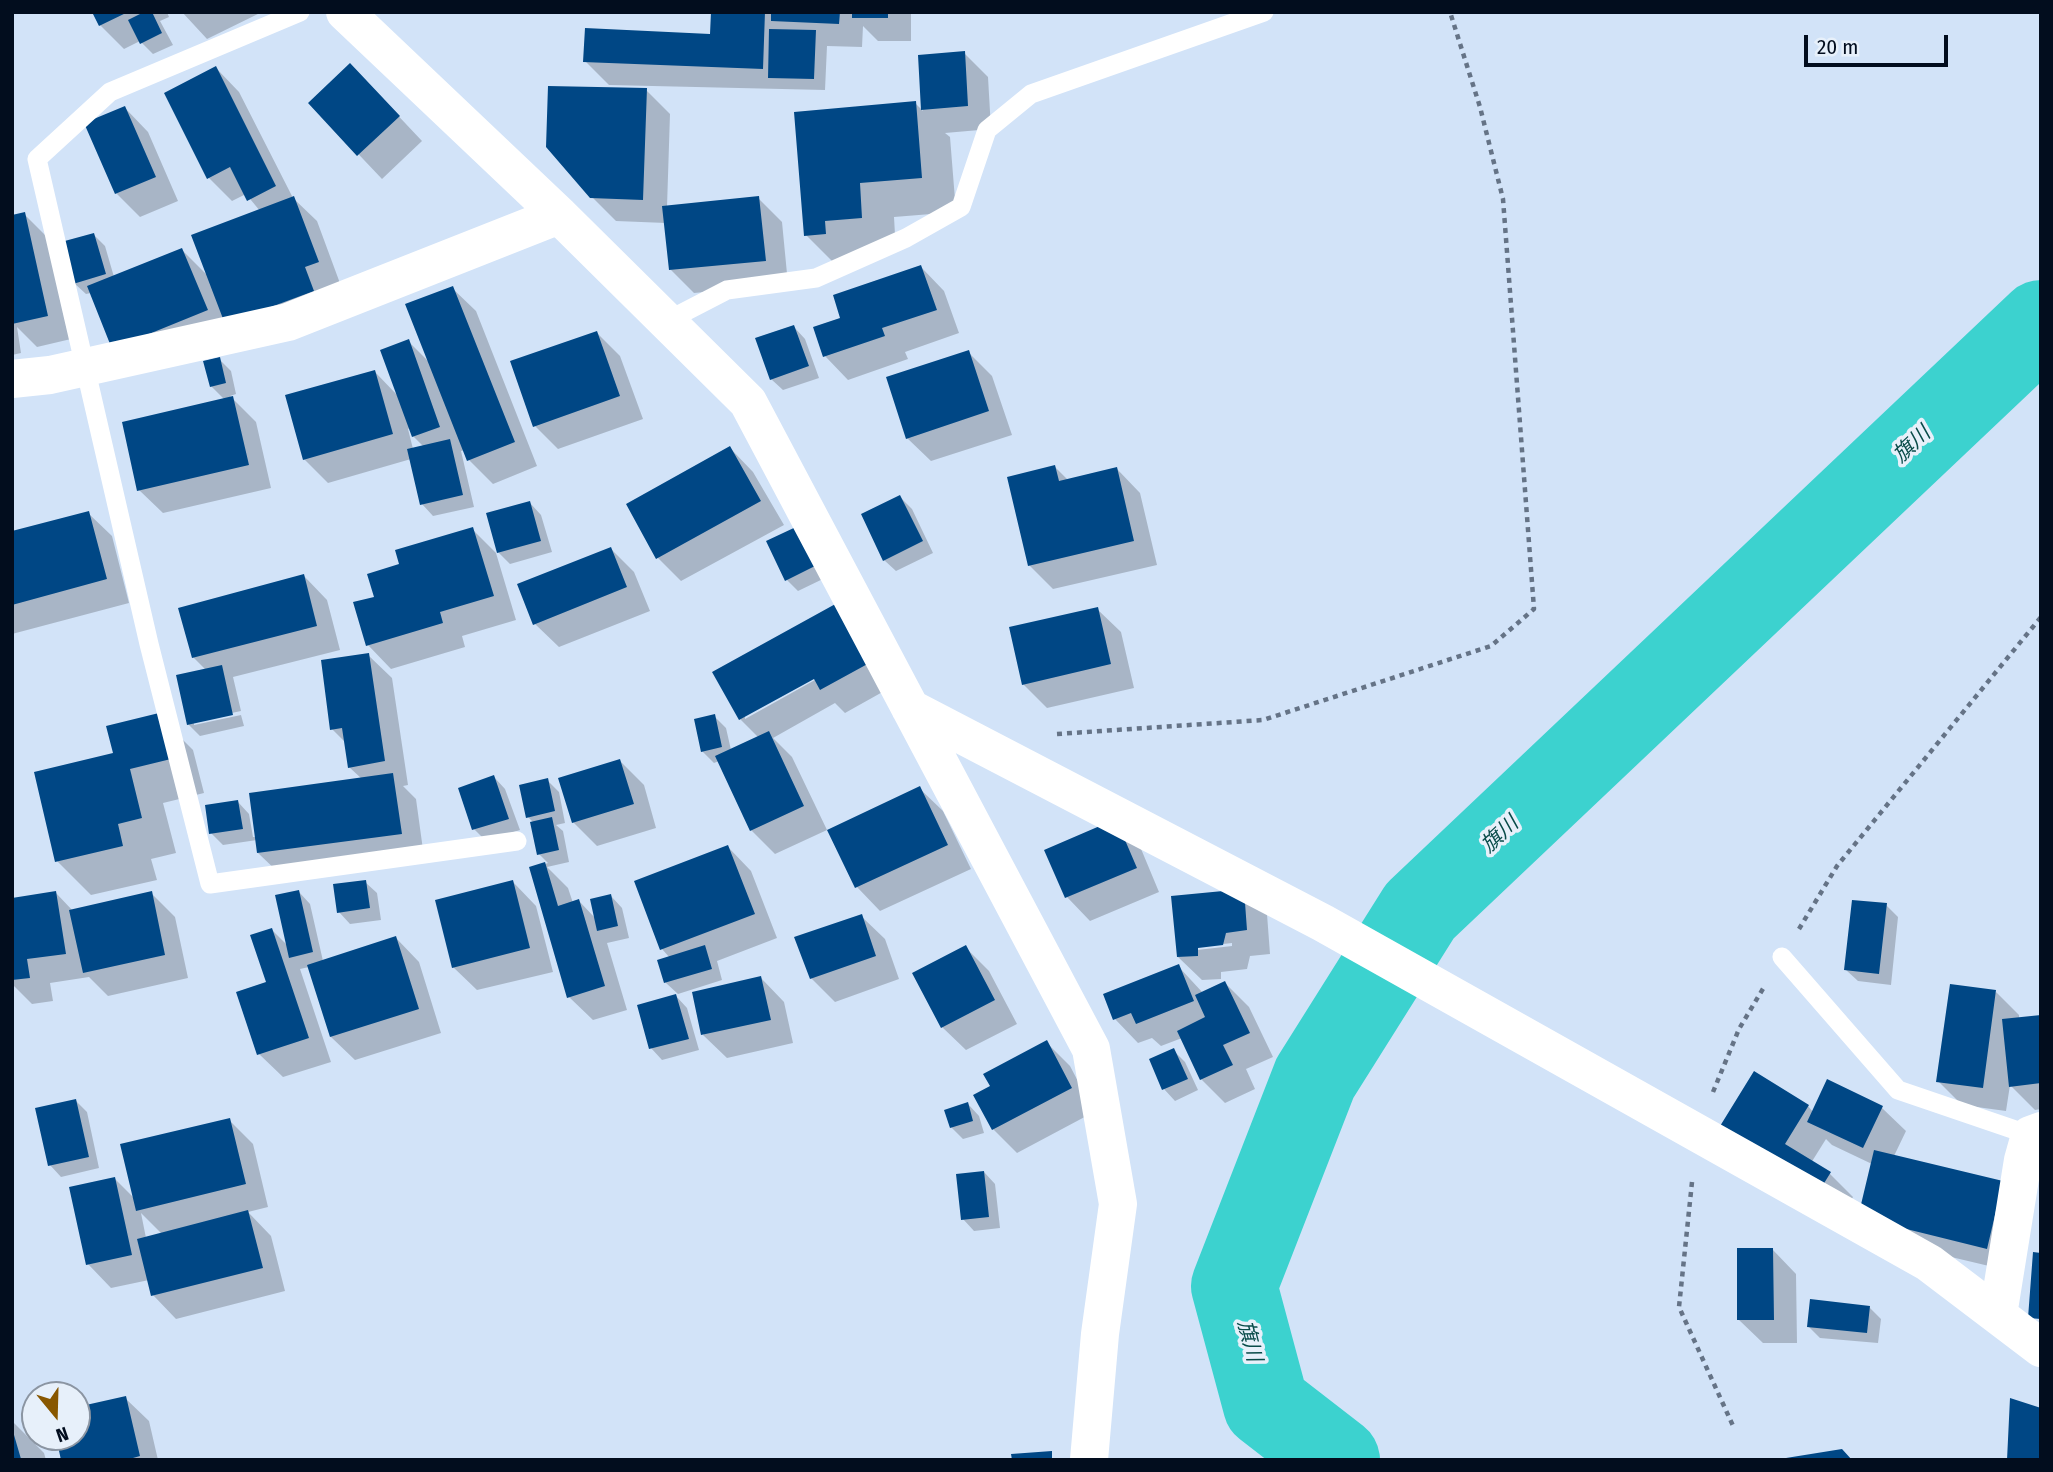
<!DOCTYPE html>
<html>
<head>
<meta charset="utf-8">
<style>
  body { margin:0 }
  #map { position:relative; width:2053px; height:1472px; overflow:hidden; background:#d2e3f8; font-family:"Fira Sans Condensed",sans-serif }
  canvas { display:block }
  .frame { position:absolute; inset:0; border:14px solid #020d1e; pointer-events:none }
  .north { position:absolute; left:21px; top:1381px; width:70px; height:70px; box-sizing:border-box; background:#e7f0fa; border:2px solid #8b95a2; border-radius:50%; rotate:161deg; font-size:19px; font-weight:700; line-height:28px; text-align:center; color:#020d1e }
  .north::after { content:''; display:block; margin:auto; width:24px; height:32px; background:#885700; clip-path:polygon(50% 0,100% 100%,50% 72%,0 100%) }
  .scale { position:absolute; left:1804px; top:35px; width:144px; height:32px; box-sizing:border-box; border:4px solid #020d1e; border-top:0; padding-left:9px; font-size:21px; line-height:24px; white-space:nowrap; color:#020d1e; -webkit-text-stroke:5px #e7f0fa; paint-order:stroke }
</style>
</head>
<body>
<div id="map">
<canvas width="2053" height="1472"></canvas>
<div class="frame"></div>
<div class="north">N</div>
<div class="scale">20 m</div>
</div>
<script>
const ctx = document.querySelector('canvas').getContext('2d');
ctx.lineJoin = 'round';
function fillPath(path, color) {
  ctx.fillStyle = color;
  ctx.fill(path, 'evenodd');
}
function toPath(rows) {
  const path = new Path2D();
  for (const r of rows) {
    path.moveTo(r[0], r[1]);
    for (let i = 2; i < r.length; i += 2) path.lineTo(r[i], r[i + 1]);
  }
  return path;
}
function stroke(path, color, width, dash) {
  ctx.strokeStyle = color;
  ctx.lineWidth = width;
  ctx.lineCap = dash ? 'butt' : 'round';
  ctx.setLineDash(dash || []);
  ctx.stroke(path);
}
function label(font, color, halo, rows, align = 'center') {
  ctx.font = font + ' "Fira Sans Condensed","Noto Sans JP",sans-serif';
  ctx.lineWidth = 7;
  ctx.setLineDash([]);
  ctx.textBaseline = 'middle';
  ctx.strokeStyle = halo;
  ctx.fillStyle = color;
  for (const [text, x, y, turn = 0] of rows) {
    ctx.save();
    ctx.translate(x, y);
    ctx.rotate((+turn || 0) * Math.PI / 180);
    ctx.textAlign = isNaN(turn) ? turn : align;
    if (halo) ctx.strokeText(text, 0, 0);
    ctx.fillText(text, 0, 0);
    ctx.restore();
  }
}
const shadow = toPath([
  [94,12,167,12,169,17,160,21,173,45,153,54,140,41,124,49,100,25],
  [182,12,262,12,207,39],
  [713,12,911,12,911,41,878,41,863,26,862,47,827,46,825,90,609,85,585,61,711,36],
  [964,53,988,77,991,129,945,133,950,137,956,212,894,217,896,252,841,270,806,235,915,103,923,111,920,56],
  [216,68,239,92,293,198,317,221,341,286,137,372,91,293,86,294,74,283,94,235,105,246,114,277,182,250,209,277,260,211,246,194,232,201,209,178],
  [373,89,422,141,382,179,310,103],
  [646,90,670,114,667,207,758,198,782,222,788,284,694,293,670,269,666,223,616,221,592,197],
  [125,108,148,132,178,201,140,217,116,193],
  [24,214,48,238,71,339,37,347,17,327,21,353,12,355,12,217],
  [921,267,944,291,959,333,905,352,908,359,848,380,825,356,842,319],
  [452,288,476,311,537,466,493,484,469,460,465,450,461,451,474,507,433,516,422,504,411,459,328,483,304,459,375,372,399,397,408,341,431,364],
  [410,428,413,436,424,447,413,449,408,429],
  [794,327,805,339,819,378,783,390,771,379],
  [597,333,620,356,643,419,558,449,535,426],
  [968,352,992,376,1012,435,931,461,907,438],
  [219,359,231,371,236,394,230,396,256,422,271,488,163,513,139,490,225,400,211,386],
  [730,448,753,472,784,525,681,581,658,558],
  [1055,467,1068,480,1117,469,1140,493,1157,565,1053,589,1029,565],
  [900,497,912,509,933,553,896,571,884,560],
  [530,503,541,515,552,552,510,564,498,552],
  [88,513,112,536,129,603,12,634,12,533],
  [798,528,827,577,798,591,787,580],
  [472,529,496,553,516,620,462,636,465,647,391,669,368,645,376,598],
  [611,549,634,572,650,611,559,647,535,624],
  [304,576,327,600,340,650,233,677,241,711,194,721,194,725,241,715,244,726,200,736,188,724,206,670,193,657],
  [839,604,863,627,895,685,845,713,835,703,773,738,792,757,827,830,775,854,751,830,719,761,714,763,702,751,696,720,714,716,726,728,731,750,759,738,740,719,715,673],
  [820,673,822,676,745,719,745,714],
  [1097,609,1121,632,1134,688,1047,708,1023,684],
  [368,655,392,678,408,785,403,786,416,799,424,857,282,876,258,853,257,840,223,845,211,833,238,802,249,814,253,837,256,837,362,779,349,767,346,743,332,729],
  [158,715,193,750,204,793,163,803,176,853,151,859,157,880,91,895,57,861,115,754],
  [620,761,644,785,656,828,597,846,573,822],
  [494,777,505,789,520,830,486,841,474,829,460,789],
  [547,780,559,792,565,823,556,825,563,831,569,862,547,867,568,888,573,903,579,901,596,919,611,896,622,908,629,938,607,943,627,1010,593,1020,569,997,531,869,548,863,539,854,534,823,528,817],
  [919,788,943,811,971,869,880,911,857,887,829,831],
  [1116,821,1139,844,1159,892,1090,921,1067,897,1047,851],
  [728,847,751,871,777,938,717,961,722,980,678,994,666,983,659,961,670,958,662,949,636,882],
  [365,882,377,893,381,920,350,924,339,912],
  [513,882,536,906,553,972,477,990,453,967],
  [1243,891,1267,914,1270,954,1250,956,1247,969,1221,972,1221,979,1202,980,1178,957],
  [1232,943,1232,946,1197,950,1197,947],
  [299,892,310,904,323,961,396,938,419,962,441,1033,355,1060,331,1037,309,967,300,969,331,1062,283,1077,259,1054,272,930,288,946],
  [56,893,73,911,151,893,175,917,188,978,108,996,89,977,50,983,53,1001,32,1004,12,984,12,900],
  [1886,905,1898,917,1891,985,1858,981,1846,970],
  [861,916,885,939,899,979,835,1002,811,978],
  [965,947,989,971,1017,1024,966,1050,942,1027],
  [1178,966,1203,993,1225,983,1249,1007,1273,1057,1246,1069,1255,1089,1225,1103,1201,1079,1182,1038,1161,1046,1152,1038,1138,1043,1115,1019,1105,995],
  [761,978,784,1002,793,1043,727,1058,703,1035],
  [1996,992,2019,1015,2019,1019,2041,1016,2041,1109,2035,1110,2010,1085,2006,1111,1962,1105,1938,1081],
  [676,996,687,1008,699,1050,662,1060,651,1048],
  [1046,1042,1070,1066,1094,1112,1017,1153,993,1129,992,1086],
  [1173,1050,1185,1062,1198,1090,1175,1101,1164,1089],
  [1828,1082,1882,1108,1906,1131,1894,1156,2002,1183,2010,1271,1884,1241,1872,1164,1832,1145,1826,1139,1811,1163,1830,1174,1853,1197,1842,1216,1742,1154,1808,1106,1813,1112],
  [76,1101,87,1112,99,1168,61,1177,50,1165],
  [968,1104,979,1116,984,1133,963,1139,951,1127],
  [229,1120,253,1144,268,1207,248,1212,271,1236,285,1291,176,1319,153,1295,149,1280,111,1288,88,1264,115,1179,135,1199],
  [141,1213,162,1234,146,1238],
  [984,1172,995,1184,1000,1228,974,1231,963,1219],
  [1773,1250,1796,1274,1797,1343,1763,1343,1739,1320],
  [1869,1307,1881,1319,1878,1343,1820,1338,1808,1326],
  [125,1398,149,1421,158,1460,63,1460,58,1437,77,1437,77,1409],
  [12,1421,44,1453,46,1460,12,1460]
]);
const river = toPath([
  [1337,1460,1266,1405,1234,1286,1315,1078,1420,911,2041,323]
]);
const building = toPath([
  [92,12,128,12,99,26],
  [144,12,152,12,162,33,140,44,128,20],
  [711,12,765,12,763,69,583,62,585,28,710,34],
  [771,12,840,12,839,24,771,21],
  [852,12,888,12,888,18,852,18],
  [769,29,816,30,814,79,768,78],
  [965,51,968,106,921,110,918,55],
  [350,63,400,116,357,156,308,103],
  [216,66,276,186,247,201,230,167,207,179,164,93],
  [548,86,647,88,643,200,590,198,546,147],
  [916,101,922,178,860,183,862,218,825,221,826,234,804,236,794,112],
  [125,106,156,177,115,194,84,123],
  [294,196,319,262,305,267,314,291,225,324,191,235],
  [759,196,766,261,669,270,662,206],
  [25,212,48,316,12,324,12,215],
  [94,233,106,274,73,284,61,242],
  [182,248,208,310,112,349,87,286],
  [921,265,937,310,882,328,885,336,823,357,813,327,840,318,833,295],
  [453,286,515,442,467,461,405,304],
  [794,325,809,366,770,380,755,338],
  [597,331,620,396,533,427,510,361],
  [409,339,440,427,412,437,380,350],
  [969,350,989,411,906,439,886,377],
  [220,357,226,383,210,387,203,361],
  [375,370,393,434,303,460,285,395],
  [233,396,249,465,137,491,122,422],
  [450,439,463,495,420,505,407,449],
  [730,446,761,501,656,559,626,504],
  [1055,465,1059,481,1117,467,1134,541,1028,566,1007,477],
  [900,495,923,541,883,561,861,514],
  [530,501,541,541,497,553,486,513],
  [89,511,107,579,12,605,12,531],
  [798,526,817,565,785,581,766,541],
  [473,527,494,596,440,612,443,623,366,646,353,602,374,597,367,574,399,564,395,550],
  [611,547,627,587,533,625,517,584],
  [304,574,317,626,192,658,178,608],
  [839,602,873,661,820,690,814,679,739,720,712,672],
  [1098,607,1111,664,1022,685,1009,627],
  [369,653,385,761,348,768,342,728,330,730,321,660],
  [222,665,233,715,187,725,176,675],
  [159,713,171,759,130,769,142,818,118,824,123,846,55,862,34,772,113,753,106,726],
  [715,714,722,747,701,752,694,719],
  [769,731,804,806,750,831,715,756],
  [620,759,634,804,572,823,558,778],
  [393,773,402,834,257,853,249,793],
  [494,775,509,819,472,830,458,788],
  [548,778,555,811,526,818,519,785],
  [920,786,948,845,855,888,827,830],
  [238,800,243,829,209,834,205,805],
  [552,817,559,850,537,855,530,822],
  [1116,819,1137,868,1065,898,1044,850],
  [728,845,755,914,660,950,634,881],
  [545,862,558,906,579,899,605,986,567,998,529,867],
  [366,880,370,908,337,913,333,884],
  [513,880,530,948,452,968,435,900],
  [1244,889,1247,930,1226,933,1223,945,1198,948,1198,956,1177,957,1171,896],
  [299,890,313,952,289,958,275,895],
  [56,891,66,954,27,959,30,978,12,980,12,898],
  [152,891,165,955,83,973,69,910],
  [611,894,618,926,597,931,590,899],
  [1852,900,1887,903,1879,974,1844,970],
  [862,914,876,956,810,979,794,937],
  [272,928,309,1038,257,1055,236,992,266,982,250,935],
  [396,936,419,1009,330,1037,307,965],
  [705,945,712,969,664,983,657,960],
  [966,945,995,1000,941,1028,912,973],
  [1179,964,1194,1001,1136,1024,1131,1013,1113,1020,1103,994],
  [761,976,771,1020,701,1035,692,992],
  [1225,981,1250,1033,1223,1045,1233,1065,1200,1080,1177,1031,1205,1017,1195,995],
  [1950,984,1996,990,1983,1088,1936,1082],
  [676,994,689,1039,649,1049,637,1005],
  [2041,1015,2041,1083,2009,1087,2002,1019],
  [1047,1040,1072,1088,992,1130,973,1095,990,1086,983,1074],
  [1174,1048,1188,1079,1162,1090,1149,1059],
  [1754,1071,1809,1105,1785,1144,1831,1172,1818,1193,1717,1131],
  [1827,1079,1883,1106,1863,1148,1807,1122],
  [76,1099,89,1157,48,1166,35,1108],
  [968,1102,973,1121,950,1128,944,1110],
  [230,1118,246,1184,136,1211,120,1144],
  [1874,1150,2003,1181,1987,1249,1858,1217],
  [984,1171,989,1217,961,1220,956,1174],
  [115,1177,132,1255,86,1265,69,1187],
  [248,1210,263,1268,151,1296,137,1239],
  [1737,1248,1773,1248,1774,1320,1737,1320],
  [2033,1252,2041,1253,2041,1319,2028,1318],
  [1810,1299,1870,1306,1867,1333,1807,1327],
  [126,1396,140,1456,126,1460,61,1460,56,1437,77,1437,77,1407],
  [2010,1398,2041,1408,2041,1460,2007,1460],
  [12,1428,21,1459,17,1460,12,1460],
  [1842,1449,1852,1460,1786,1460,1786,1458],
  [1052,1451,1052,1460,1012,1460,1011,1454]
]);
const path = toPath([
  [1057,734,1263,720,1491,646,1534,609,1503,199,1480,107,1450,12],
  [1799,929,1837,866,2041,617],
  [1713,1092,1739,1029,1764,987],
  [1692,1182,1679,1307,1734,1428]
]);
const lane = toPath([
  [300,12,110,92,37,159,149,644,210,884,517,841],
  [667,321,727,290,816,278,906,238,961,207,987,130,1031,94,1264,12],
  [1782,957,1898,1090,2030,1135]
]);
const street = toPath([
  [345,12,559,215,748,402,1091,1049,1118,1204,1100,1334,1089,1460],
  [12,379,50,375,288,322,559,215],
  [910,708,1323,923,1929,1263,2041,1348],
  [1998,1315,2023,1160,2030,1135,2041,1131]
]);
const waterNames = [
  ["旗川",1912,445,-43],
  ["旗川",1500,835,-43],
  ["旗川",1249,1341,75]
];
fillPath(shadow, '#0003');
stroke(river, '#3cd2cf', 86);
fillPath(building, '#004785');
stroke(path, '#657386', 4.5, [5, 5]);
stroke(lane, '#fff', 19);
stroke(street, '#fff', 38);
label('italic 21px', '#084b49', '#e7f0fa', waterNames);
</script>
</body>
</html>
